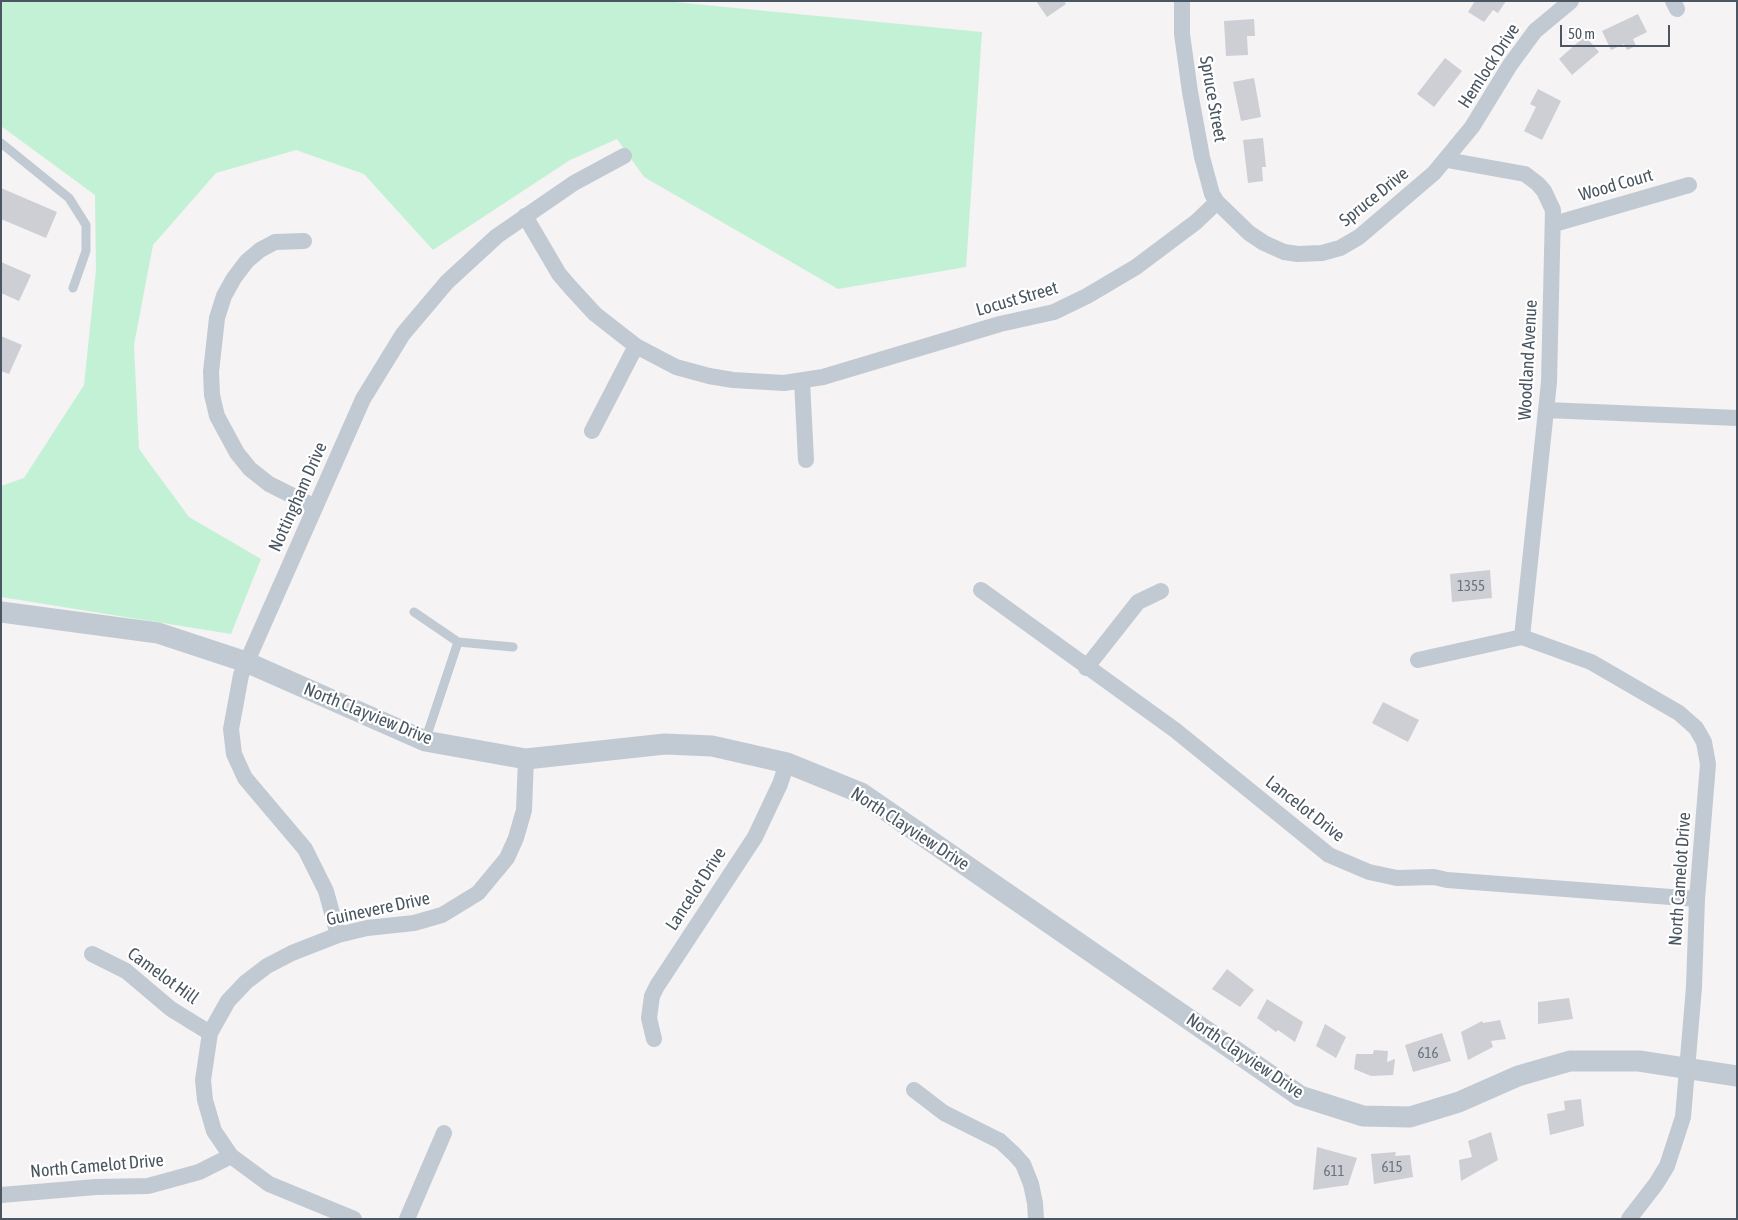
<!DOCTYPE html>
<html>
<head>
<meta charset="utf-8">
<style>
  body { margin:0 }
  #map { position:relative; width:1738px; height:1220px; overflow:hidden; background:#f5f3f3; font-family:"Asap Condensed",sans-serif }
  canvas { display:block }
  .frame { position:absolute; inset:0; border:2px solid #4a5661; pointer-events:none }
  .scale { position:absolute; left:1560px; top:25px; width:110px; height:22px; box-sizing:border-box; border:2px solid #4a5661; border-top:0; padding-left:6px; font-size:15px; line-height:18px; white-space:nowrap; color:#4a5661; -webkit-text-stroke:4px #fff; paint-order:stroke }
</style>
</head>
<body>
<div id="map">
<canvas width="1738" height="1220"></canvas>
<div class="frame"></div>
<div class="scale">50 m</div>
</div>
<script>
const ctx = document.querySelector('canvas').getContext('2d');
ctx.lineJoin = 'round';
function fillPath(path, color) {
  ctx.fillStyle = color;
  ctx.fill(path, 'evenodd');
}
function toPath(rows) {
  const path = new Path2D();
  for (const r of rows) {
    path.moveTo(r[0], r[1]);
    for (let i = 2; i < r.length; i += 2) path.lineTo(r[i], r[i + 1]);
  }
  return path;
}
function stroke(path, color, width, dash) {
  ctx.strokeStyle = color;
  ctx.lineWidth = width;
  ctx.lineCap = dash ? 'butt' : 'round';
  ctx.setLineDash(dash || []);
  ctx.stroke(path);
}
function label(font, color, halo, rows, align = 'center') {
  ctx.font = font + ' "Asap Condensed",sans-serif';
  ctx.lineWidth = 4.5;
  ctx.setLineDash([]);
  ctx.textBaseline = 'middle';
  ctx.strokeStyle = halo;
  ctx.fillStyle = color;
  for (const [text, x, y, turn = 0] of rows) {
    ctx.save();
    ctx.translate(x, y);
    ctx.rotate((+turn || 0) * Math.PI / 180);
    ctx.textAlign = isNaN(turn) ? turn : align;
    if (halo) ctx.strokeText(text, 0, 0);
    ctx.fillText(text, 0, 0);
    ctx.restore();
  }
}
const green = toPath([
  [1,1,664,1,982,32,966,267,838,289,644,177,617,139,570,160,433,250,364,174,296,150,216,173,153,245,134,345,139,449,189,517,261,559,231,634,1,597,1,486,24,478,84,385,96,270,95,195,1,126]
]);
const building = toPath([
  [1036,1,1064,1,1066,4,1047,17],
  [1475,1,1506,1,1498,13,1493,10,1484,22,1468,12],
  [1638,14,1647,32,1633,39,1636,46,1627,50,1624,44,1611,50,1602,31],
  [1254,19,1255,36,1247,36,1248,55,1226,56,1224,21],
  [1585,36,1599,52,1572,75,1559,59],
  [1445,58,1462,71,1434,107,1417,94],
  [1254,78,1261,117,1241,121,1233,82],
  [1538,89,1561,101,1542,140,1524,131,1536,107,1530,104],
  [1263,138,1266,167,1262,167,1263,181,1248,183,1243,140],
  [1,188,57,212,46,238,1,219],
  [1,262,31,275,19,301,1,293],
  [1,336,22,345,9,374,1,371],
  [1490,570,1492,598,1452,602,1450,574],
  [1383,702,1419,720,1408,742,1372,723],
  [1227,969,1254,990,1240,1007,1212,989],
  [1569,998,1573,1019,1538,1024,1538,1002],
  [1267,999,1303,1022,1295,1042,1278,1030,1276,1032,1257,1018],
  [1500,1020,1506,1039,1491,1041,1493,1047,1468,1060,1461,1032,1482,1021,1483,1023],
  [1325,1024,1346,1037,1336,1058,1316,1046],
  [1442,1033,1451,1061,1413,1072,1405,1045],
  [1374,1050,1388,1051,1387,1062,1395,1059,1393,1075,1371,1076,1354,1069,1356,1054,1373,1054],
  [1581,1099,1584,1126,1550,1135,1547,1114,1565,1110,1564,1101],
  [1491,1132,1498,1160,1461,1181,1459,1160,1472,1157,1468,1141],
  [1317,1147,1357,1158,1348,1185,1313,1190],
  [1396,1152,1395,1156,1410,1155,1413,1177,1374,1184,1371,1154]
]);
const service = toPath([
  [1,143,69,198,86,225,86,251,73,288],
  [414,612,458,642,513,647],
  [425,741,458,642]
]);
const minor = toPath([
  [1182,1,1182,34,1190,92,1202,157,1212,194,1217,202,1249,233,1264,243,1284,252,1298,254,1322,253,1340,248,1359,237,1434,173,1472,127,1510,65,1535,31,1571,1],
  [1673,1,1677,9],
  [1447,160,1525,174,1538,184,1544,191,1553,210,1549,382,1522,637],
  [525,216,559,274,571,288,595,314,636,346,676,367,709,376,733,380,784,383,823,377,1000,324,1054,312,1087,296,1136,267,1196,222,1217,202],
  [1554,224,1689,185],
  [304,241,275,242,260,250,247,261,234,278,224,296,217,318,211,372,212,395,217,416,237,453,250,469,269,484,315,507],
  [802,381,806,460],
  [1546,410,1737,418],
  [592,431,636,346],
  [981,590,1175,730,1329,855,1369,872,1397,878,1434,877,1447,880,1697,899],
  [1418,660,1522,637,1591,662,1679,713,1696,728,1704,742,1708,764,1697,899,1694,987,1683,1117,1667,1166,1656,1184,1629,1219],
  [1086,668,1138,602,1161,591],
  [338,935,326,891,305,849,245,778,234,754,231,729,241,675,363,399,403,334,447,282,497,236,574,183,624,156],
  [92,954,126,971,171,1009,210,1033],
  [654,1039,649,1018,652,996,657,986,755,837,780,784,787,763],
  [914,1090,944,1113,1000,1141,1014,1154,1023,1164,1031,1184,1035,1203,1036,1219],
  [1,1195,96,1187,148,1186,199,1172,231,1156],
  [354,1219,269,1184,231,1156,214,1131,205,1100,203,1080,210,1033,228,1001,246,982,267,966,292,953,338,935,367,928,414,923,442,915,478,893,507,858,516,838,524,810,526,759],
  [407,1219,444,1133]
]);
const tertiary = toPath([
  [1,612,158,633,246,662,425,741,526,759,665,744,712,746,787,763,861,793,1300,1096,1363,1116,1410,1117,1459,1102,1518,1076,1570,1061,1639,1061,1737,1076]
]);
const numberNames = [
  ["1355",1471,586],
  ["616",1428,1053],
  ["615",1392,1167],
  ["611",1334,1171]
];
const streetNames = [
  ["Hemlock Drive",1489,66,-57],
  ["Spruce Street",1213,99,80],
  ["Wood Court",1616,185,-16],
  ["Spruce Drive",1374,197,-39],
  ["Locust Street",1017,299,-16],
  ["Woodland Avenue",1528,360,-87],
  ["Nottingham Drive",298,497,-66],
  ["North Clayview Drive",368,714,22],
  ["Lancelot Drive",1305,809,38],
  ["North Clayview Drive",910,829,33],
  ["North Camelot Drive",1680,879,-86],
  ["Lancelot Drive",696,889,-57],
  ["Guinevere Drive",378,909,-12],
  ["Camelot Hill",163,976,36],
  ["North Clayview Drive",1245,1056,34],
  ["North Camelot Drive",97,1166,-5]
];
fillPath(green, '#c3f1d5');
fillPath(building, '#cdcfd5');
stroke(service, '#c1cad2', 9);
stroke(minor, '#c1cad2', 16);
stroke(tertiary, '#c1cad2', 21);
label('15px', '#6b747e', null, numberNames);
label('18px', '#4a5661', '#fff', streetNames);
</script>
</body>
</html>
